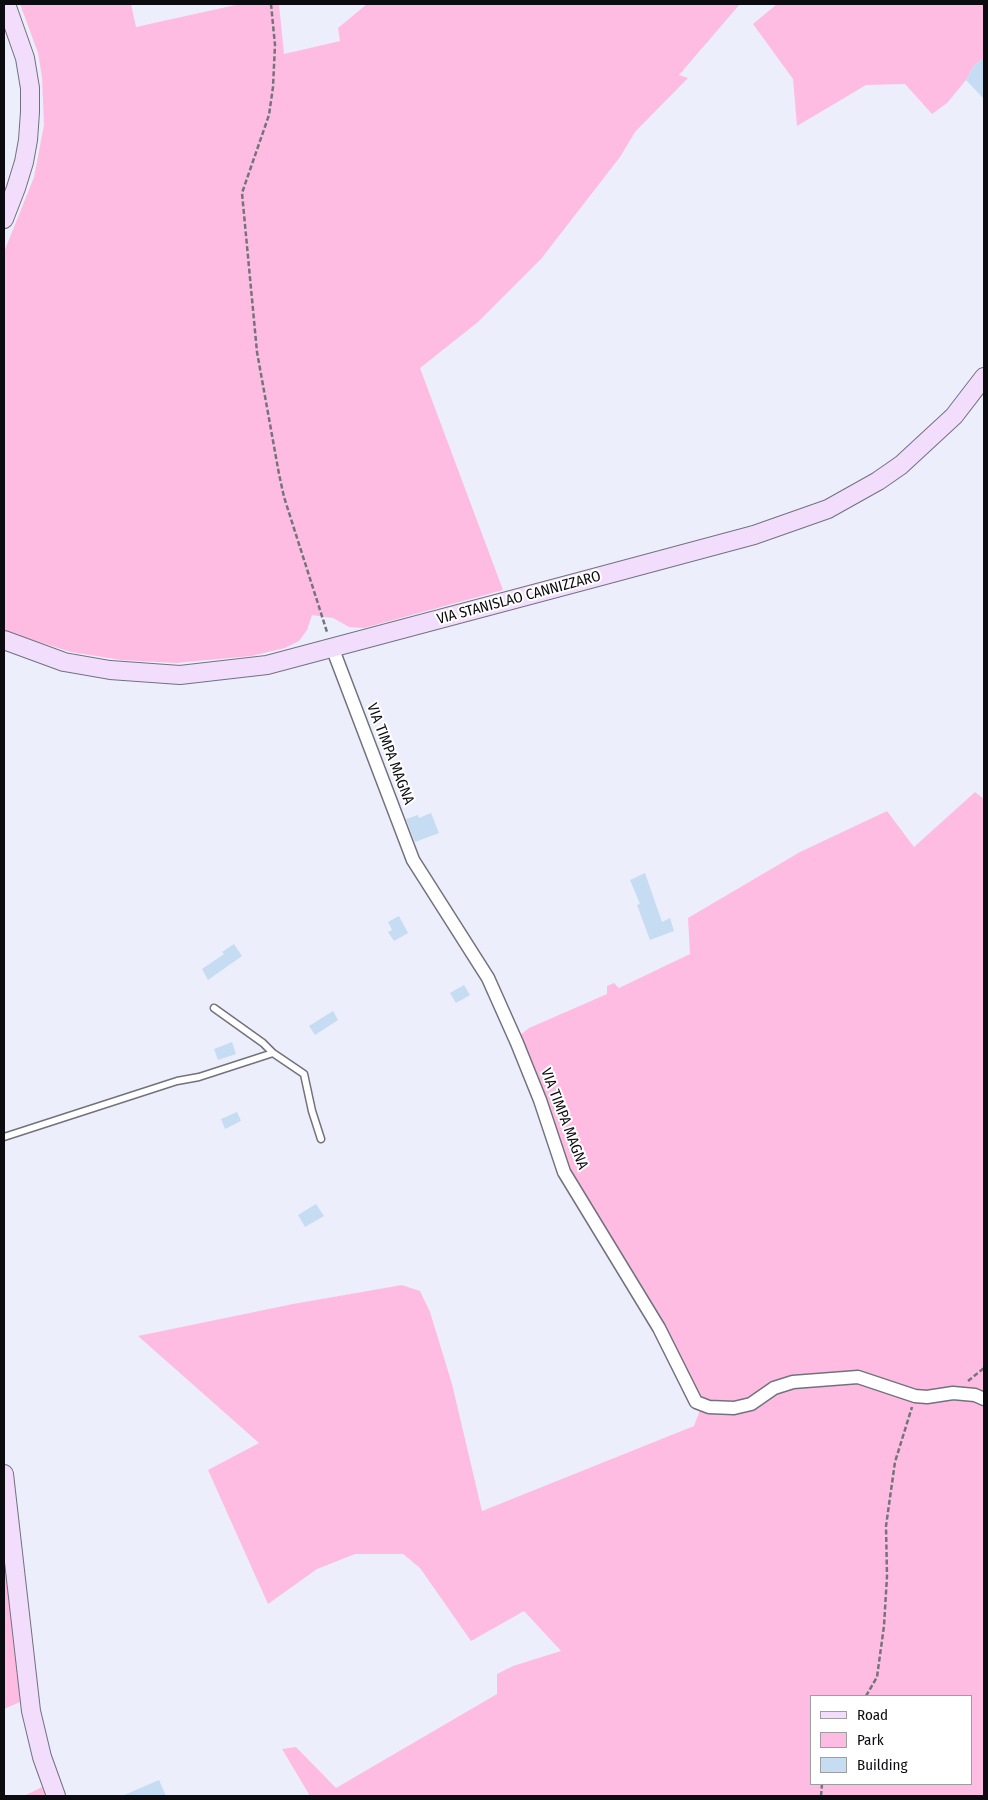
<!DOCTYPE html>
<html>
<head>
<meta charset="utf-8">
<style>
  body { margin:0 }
  #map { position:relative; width:988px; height:1800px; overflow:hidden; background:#edeefb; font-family:"Fira Sans Condensed",sans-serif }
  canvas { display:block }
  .frame { position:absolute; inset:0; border:5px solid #0c0c10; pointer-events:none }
  .legend { position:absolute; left:810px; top:1695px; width:162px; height:90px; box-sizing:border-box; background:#fff; border:1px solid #9e9e9f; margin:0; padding:6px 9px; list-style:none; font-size:15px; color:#0c0c10 }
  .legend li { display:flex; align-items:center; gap:10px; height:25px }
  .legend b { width:25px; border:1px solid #9e9e9f }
</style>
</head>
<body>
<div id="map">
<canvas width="988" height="1800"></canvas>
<div class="frame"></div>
<ul class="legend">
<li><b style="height:6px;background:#f2ddfd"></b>Road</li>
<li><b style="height:14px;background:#ffbce3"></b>Park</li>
<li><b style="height:14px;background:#c6dcf3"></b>Building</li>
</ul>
</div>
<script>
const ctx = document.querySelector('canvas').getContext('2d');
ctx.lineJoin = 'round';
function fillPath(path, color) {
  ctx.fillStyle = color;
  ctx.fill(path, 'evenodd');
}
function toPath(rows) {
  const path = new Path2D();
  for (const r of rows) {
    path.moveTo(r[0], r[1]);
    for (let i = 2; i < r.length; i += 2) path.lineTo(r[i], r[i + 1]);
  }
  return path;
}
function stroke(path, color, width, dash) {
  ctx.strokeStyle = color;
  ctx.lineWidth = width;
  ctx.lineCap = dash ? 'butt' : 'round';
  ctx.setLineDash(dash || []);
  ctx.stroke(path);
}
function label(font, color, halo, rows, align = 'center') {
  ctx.font = font + ' "Fira Sans Condensed",sans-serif';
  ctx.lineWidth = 4;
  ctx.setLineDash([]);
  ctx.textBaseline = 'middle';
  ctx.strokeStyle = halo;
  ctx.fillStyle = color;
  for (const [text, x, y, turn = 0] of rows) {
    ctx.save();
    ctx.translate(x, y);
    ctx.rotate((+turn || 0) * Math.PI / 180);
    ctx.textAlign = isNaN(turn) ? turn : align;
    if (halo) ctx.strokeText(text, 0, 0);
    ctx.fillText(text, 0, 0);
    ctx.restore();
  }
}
const green = toPath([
  [20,4,131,4,136,27,240,4,279,4,284,54,340,41,338,28,367,4,740,4,679,75,688,78,635,132,620,157,541,259,478,322,420,368,503,590,364,628,349,627,333,618,312,615,307,630,299,641,285,648,251,656,176,663,121,660,71,652,4,631,4,252,34,177,44,125,42,77,38,53],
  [777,4,984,4,984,58,974,65,966,80,947,103,932,114,905,84,866,85,797,126,793,79,753,24],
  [975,792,984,799,984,1394,915,1392,887,1382,786,1379,747,1401,734,1405,709,1403,696,1398,567,1170,519,1036,529,1028,607,994,607,986,614,983,619,988,690,954,688,918,800,852,887,811,914,847],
  [402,1285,420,1291,430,1312,452,1384,482,1511,694,1426,700,1410,734,1412,775,1394,797,1386,857,1382,974,1399,984,1404,984,1796,310,1796,282,1749,296,1747,336,1788,497,1694,497,1674,513,1666,561,1651,524,1611,471,1641,420,1568,403,1554,355,1554,317,1569,268,1604,208,1470,259,1443,138,1336,293,1304],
  [812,1696,972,1696,972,1784,812,1784],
  [4,1560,19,1686,20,1702,4,1709],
  [42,1787,45,1796,24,1796]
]);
const building = toPath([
  [984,58,984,99,966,80,974,65],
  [431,813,439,833,415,842,406,819,418,815,419,818],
  [645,873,662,922,670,918,674,931,650,940,637,905,640,904,630,880],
  [399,916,408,933,394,941,388,932,392,930,388,922],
  [234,944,242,956,208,980,202,969,224,954,222,952],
  [464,985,470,995,456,1003,450,993],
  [333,1011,338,1020,315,1035,309,1026],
  [232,1042,236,1054,218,1060,214,1049],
  [237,1112,241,1121,225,1129,221,1119],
  [316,1204,324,1216,305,1227,298,1215],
  [159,1780,166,1796,122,1796]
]);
const path = toPath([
  [271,4,275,45,273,87,269,115,242,193,257,352,279,474,284,497,327,632],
  [968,1381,984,1368],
  [866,1696,877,1677,884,1626,887,1576,886,1526,895,1462,912,1407],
  [821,1796,822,1784]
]);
const lane = toPath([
  [214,1008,263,1043,273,1053],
  [4,1137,177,1081,199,1077,273,1053,304,1074,312,1111,321,1139]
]);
const street = toPath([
  [332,647,413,860,488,978,517,1043,540,1100,564,1172,659,1328,696,1402,709,1407,734,1408,751,1404,774,1388,793,1382,858,1377,915,1396,927,1397,953,1393,975,1395,984,1399]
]);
const secondary = toPath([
  [4,219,16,188,24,162,28,140,30,112,30,88,25,58,6,4],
  [4,640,64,662,110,670,180,675,267,665,590,579,754,535,828,509,878,481,901,465,954,416,984,377],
  [4,1474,31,1711,42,1757,56,1796]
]);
const streetNames = [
  ["VIA STANISLAO CANNIZZARO",519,598,-15],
  ["VIA TIMPA MAGNA",390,754,69],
  ["VIA TIMPA MAGNA",564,1119,69]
];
fillPath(green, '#ffbce3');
fillPath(building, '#c6dcf3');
stroke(lane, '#71727e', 9);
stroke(street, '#71727e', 15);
stroke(secondary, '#71727e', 20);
stroke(path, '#73747c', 2.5, [5, 2.5]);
stroke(lane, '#fff', 6);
stroke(street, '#fff', 12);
stroke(secondary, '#f2ddfd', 18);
label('15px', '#0c0c10', '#fff', streetNames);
</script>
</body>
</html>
